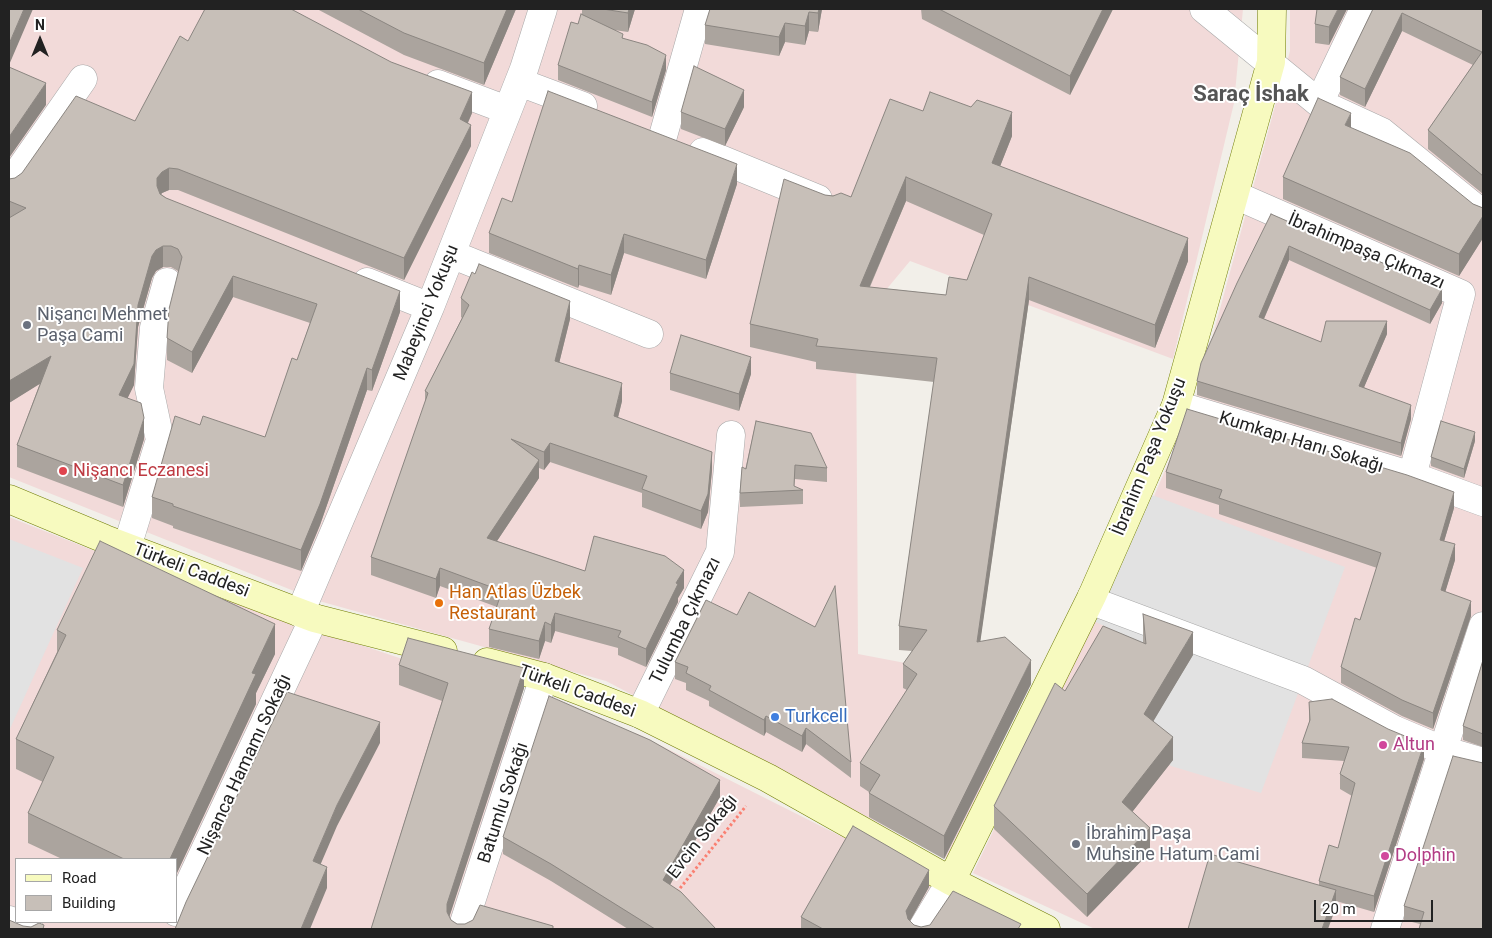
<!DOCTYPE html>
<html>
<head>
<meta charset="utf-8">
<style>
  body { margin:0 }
  #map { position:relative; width:1492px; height:938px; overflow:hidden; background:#f2efe9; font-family:Roboto,sans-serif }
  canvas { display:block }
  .frame { position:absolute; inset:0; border:10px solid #222; pointer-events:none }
  .legend { position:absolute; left:15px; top:858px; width:162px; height:65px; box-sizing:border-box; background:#fff; border:1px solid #a7a7a7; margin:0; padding:6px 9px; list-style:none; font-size:15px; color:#222 }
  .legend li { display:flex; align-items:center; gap:10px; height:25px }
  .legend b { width:25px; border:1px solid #a7a7a7 }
  .north { position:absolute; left:15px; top:15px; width:50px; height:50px; -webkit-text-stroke:4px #fff; paint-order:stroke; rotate:0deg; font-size:14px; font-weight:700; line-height:20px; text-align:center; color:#222 }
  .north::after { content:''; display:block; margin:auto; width:18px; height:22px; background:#222; clip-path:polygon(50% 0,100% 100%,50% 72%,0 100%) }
  .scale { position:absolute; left:1314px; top:900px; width:119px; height:22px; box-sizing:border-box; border:2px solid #222; border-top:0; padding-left:6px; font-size:15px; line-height:18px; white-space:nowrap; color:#222; -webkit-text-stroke:4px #fff; paint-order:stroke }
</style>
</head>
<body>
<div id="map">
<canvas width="1492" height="938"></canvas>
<div class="frame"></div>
<ul class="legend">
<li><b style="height:6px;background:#f7fabf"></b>Road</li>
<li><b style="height:14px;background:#c7bfb8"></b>Building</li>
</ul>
<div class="north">N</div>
<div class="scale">20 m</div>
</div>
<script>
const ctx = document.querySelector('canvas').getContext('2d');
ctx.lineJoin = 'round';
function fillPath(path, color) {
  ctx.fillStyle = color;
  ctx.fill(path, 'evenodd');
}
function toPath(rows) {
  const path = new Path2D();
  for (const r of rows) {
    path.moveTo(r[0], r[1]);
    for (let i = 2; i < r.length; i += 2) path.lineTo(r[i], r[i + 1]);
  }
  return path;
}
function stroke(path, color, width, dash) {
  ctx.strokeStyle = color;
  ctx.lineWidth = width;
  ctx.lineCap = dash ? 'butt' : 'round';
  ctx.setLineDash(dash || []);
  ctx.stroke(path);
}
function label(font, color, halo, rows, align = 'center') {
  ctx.font = font + ' Roboto,sans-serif';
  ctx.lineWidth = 4;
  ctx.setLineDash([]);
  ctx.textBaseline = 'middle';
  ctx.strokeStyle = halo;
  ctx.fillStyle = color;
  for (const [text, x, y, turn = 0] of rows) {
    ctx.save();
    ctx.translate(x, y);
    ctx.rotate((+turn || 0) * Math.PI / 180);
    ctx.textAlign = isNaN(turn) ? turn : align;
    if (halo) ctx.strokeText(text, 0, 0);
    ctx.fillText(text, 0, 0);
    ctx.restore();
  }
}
const commercial = toPath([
  [9,9,1243,9,1234,103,1173,359,910,261,856,326,858,654,1026,686,950,860,606,681,319,601,9,477],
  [1290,9,1483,9,1483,929,1095,929,973,873,1154,496,1195,401,1290,51],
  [9,517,168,580,438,671,638,734,1025,929,9,929],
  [16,859,176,859,176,922,16,922]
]);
const parking = toPath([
  [1144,492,1345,567,1261,793,1171,766,1125,727,1166,655,1085,617],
  [9,539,83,568,9,731]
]);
const path = toPath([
  [677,892,746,806]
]);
const street = toPath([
  [1204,9,1319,103,1382,132,1483,214],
  [519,82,583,106],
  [438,84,507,110],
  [1319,103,1364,9],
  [663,136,699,9],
  [703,152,818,199],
  [9,185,83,79],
  [1235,195,1461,294,1412,476],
  [451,254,649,334],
  [367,282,430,307],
  [1176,405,1412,476,1483,502],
  [127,547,160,440,149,388,154,328,167,282],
  [1092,596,1092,601,1303,680,1395,730,1442,750,1483,762],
  [300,613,430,307,524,69,543,9],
  [640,714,720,552,731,435],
  [176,912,314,618],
  [9,920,29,929],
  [462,929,544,677],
  [922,929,951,881],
  [1385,929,1483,626]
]);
const secondary = toPath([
  [9,499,105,539,314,618,443,651],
  [487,662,544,677,640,714,768,778,951,881,1046,929],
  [951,881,1092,596,1176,405,1271,62,1272,9]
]);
const wall = toPath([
  [317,9,516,9,484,85,404,55],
  [582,9,635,9,628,32,614,30,623,38,666,70,652,117,558,80,558,65,582,15],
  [822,9,818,32,809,31,805,45,785,42,779,56,705,44,705,25],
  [921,9,1113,9,1070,95,922,19],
  [1347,9,1329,45,1315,43,1315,24],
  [1373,9,1483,9,1483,194,1428,149,1428,130,1473,65,1402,31,1365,107,1340,95,1340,77],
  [188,41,472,113,468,123,471,146,404,280,178,190,169,190,162,193,161,194,166,198,400,312,372,391,367,390,320,525,301,571,173,528,173,526,152,518,152,497,200,425,265,437,297,360,310,323,233,297,192,373,167,360,167,338,179,272,178,271,171,267,163,267,156,271,152,278,138,327,134,385,127,398,144,439,123,507,17,467,17,445,40,383,9,403,9,179,15,178,135,121],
  [744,107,725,146,681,129,681,112],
  [923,111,1012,136,1000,166,1188,261,1155,348,1029,300,980,641,1031,684,944,859,869,817,869,792,860,786,860,763,907,690,903,688,903,664,912,651,899,650,899,626,934,382,816,369,816,362,750,347,750,324,825,195,851,197],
  [906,201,984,235,967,280,946,295,870,287],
  [1351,128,1473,204,1483,208,1483,238,1459,276,1283,199,1283,177],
  [737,184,706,279,624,253,611,295,579,285,578,288,489,253,489,233,512,202],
  [1271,214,1442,303,1430,324,1289,260,1264,319,1321,342,1387,334,1364,387,1411,419,1401,456,1197,395,1197,381],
  [461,298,570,319,559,363,622,401,618,417,712,470,708,512,701,529,642,507,642,493,550,462,544,470,539,468,539,478,497,541,585,571,684,588,678,598,678,602,646,667,618,655,618,648,555,631,551,643,545,641,539,659,489,647,489,629,497,607,440,586,436,598,371,575,371,557,425,404,425,391,462,318,461,317],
  [670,373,751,374,739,411,670,390],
  [756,421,827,468,827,482,795,479,794,487,803,490,803,504,740,507,740,493],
  [1475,441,1464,478,1431,466,1431,457],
  [1166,472,1454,508,1444,541,1455,560,1445,592,1471,616,1433,729,1402,716,1341,683,1341,667,1360,620,1377,568,1219,514,1219,505,1166,488],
  [706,600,851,762,851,778,806,744,802,752,766,732,764,736,709,706,709,701,686,690,686,683,675,679,675,662],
  [1143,614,1193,655,1153,721,1173,760,1132,812,1150,852,1087,917,994,829,994,806,1065,691,1143,643],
  [57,630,275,654,256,693,256,704,176,875,176,859,62,859,28,843,28,813,43,782,16,769,16,739,57,652],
  [1483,660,1483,747,1463,740,1463,726],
  [399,665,524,688,449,917,451,920,457,924,553,929,371,929,442,701,399,685],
  [1309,702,1424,759,1374,912,1336,901,1336,907,1319,885,1319,881,1338,848,1352,796,1340,789,1340,774,1344,761,1302,758,1302,743,1309,723],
  [1483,763,1420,924,1404,920,1404,906],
  [720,797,670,885,716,929,628,929,551,881,503,854,503,837],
  [929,887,910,921,914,925,921,927,1021,929,801,929,801,917]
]);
const shadedWall = toPath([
  [24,9,33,9,9,65,9,44],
  [507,9,516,9,484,85,484,63],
  [629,9,635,9,628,32,628,13],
  [819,9,822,9,818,32,818,13],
  [1103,9,1113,9,1070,95,1070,76],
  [1338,9,1347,9,1329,45,1329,27],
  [809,12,809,31,805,45,805,26],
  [1402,13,1402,31,1365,107,1365,89],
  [785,23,785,42,779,56,779,37],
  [666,55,666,70,652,117,652,102],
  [46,83,46,105,9,158,9,137],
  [744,90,744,107,725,146,725,129],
  [472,92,472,113,460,140,460,119],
  [1012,112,1012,136,992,187,992,163],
  [1351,113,1351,135,1345,125],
  [471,125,471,146,404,280,404,258],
  [737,164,737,184,706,279,706,260],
  [169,168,169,190,162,193,157,200,157,178,162,172],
  [906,177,906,201,860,309,860,286],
  [1483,216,1483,238,1459,276,1459,254],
  [624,234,624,253,611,295,611,275],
  [1188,238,1188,261,1155,348,1155,325],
  [163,246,163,267,156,271,152,278,138,327,134,385,119,416,119,395,138,305,152,256,156,250],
  [1289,246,1289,260,1259,330,1259,317],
  [579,265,579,285,578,288,578,269],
  [233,276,233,297,192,373,192,352],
  [1029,277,1029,300,977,665,977,642],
  [1442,289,1442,303,1430,324,1430,310],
  [400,291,400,312,372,391,372,370],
  [570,301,570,319,555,380,555,361],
  [1387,321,1387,334,1359,399,1359,386],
  [51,356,51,377,9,403,9,381],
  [751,357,751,374,739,411,739,394],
  [367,368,367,390,320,525,301,571,301,550],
  [622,383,622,401,614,434,614,416],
  [1411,405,1411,419,1401,456,1401,443],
  [144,418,144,439,123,507,123,485],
  [1475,432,1475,441,1464,478,1464,469],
  [550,443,550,462,544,470,544,452],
  [712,452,712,470,708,512,701,529,701,511],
  [539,460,539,478,487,556,487,538],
  [1454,492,1454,508,1440,555,1440,540],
  [1455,544,1455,560,1441,606,1441,590],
  [440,568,440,586,436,598,436,579],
  [684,570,684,588,678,598,678,602,646,667,646,649,676,583],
  [1471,601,1471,616,1433,729,1433,713],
  [555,613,555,631,551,643,551,625],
  [545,622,545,641,539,659,539,641],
  [275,624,275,654,256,693,256,704,176,875,176,859,170,859,252,673],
  [1193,632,1193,655,1144,737,1144,714],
  [1031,660,1031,684,944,859,944,836],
  [524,668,524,688,447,924,447,929,447,904],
  [766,716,766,732,764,736,764,720],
  [380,722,380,743,337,826,313,882,313,861,337,805],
  [806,728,806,744,802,752,802,736],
  [1173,737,1173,760,1122,825,1122,802],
  [1424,744,1424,759,1374,912,1374,896],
  [720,780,720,797,663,897,663,880],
  [1150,828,1150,852,1087,917,1087,894],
  [327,867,327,888,310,929,301,929],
  [929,870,929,887,906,928,906,911],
  [1336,890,1336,907,1328,929,1322,929]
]);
const building = toPath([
  [9,9,24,9,9,44,9,9],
  [205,9,291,9,391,62,472,92,460,119,471,125,404,258,178,169,169,168,162,172,157,178,157,186,160,194,166,198,400,291,372,370,367,368,320,504,301,550,173,506,173,504,152,497,175,416,200,425,203,416,265,437,292,358,297,360,317,304,233,276,192,352,167,338,169,309,182,257,178,249,171,246,163,246,156,250,152,256,138,305,134,364,119,395,141,403,144,418,123,485,17,445,51,356,9,381,9,218,26,208,9,201,9,179,15,178,22,173,76,96,135,121,180,36,188,41,205,9],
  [358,9,507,9,484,63,404,33,358,9],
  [603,9,629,9,628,13,603,9],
  [710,9,819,9,818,13,809,12,805,26,785,23,779,37,705,25,710,9],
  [939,9,1103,9,1070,76,939,9],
  [1317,9,1338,9,1329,27,1315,24,1317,9],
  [1373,9,1483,9,1483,176,1428,130,1482,52,1402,13,1365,89,1340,77,1373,9],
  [581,14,623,34,622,38,647,45,666,55,652,102,558,65,571,22,578,24,581,14],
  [694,66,744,90,725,129,681,112,694,66],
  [9,67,46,83,9,137,9,67],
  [548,91,737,164,706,260,624,234,611,275,579,265,578,269,489,233,502,198,512,202,548,91],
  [930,92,971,107,977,100,1012,112,992,163,1188,238,1155,325,1029,277,977,642,1005,637,1031,660,944,836,869,793,880,775,860,763,917,674,903,664,927,630,899,626,937,358,816,346,818,339,750,324,784,179,825,195,833,196,841,193,851,197,890,99,923,111,930,92],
  [906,177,992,214,967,280,949,277,946,295,860,286,906,177],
  [1318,98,1351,113,1345,125,1410,153,1473,204,1483,208,1483,216,1459,254,1283,177,1318,98],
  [1271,214,1442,289,1430,310,1289,246,1259,317,1321,342,1326,321,1387,321,1359,386,1411,405,1401,443,1197,381,1201,363,1237,283,1271,214],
  [479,264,570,301,555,361,622,383,614,416,712,452,708,494,701,511,642,489,647,476,550,443,544,452,511,439,539,460,487,538,585,571,594,536,665,556,684,570,676,583,678,584,646,649,618,637,621,631,555,613,551,625,545,622,539,641,489,629,502,591,440,568,436,579,371,557,428,393,425,391,469,305,461,298,472,272,475,274,479,264],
  [681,335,751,357,739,394,670,373,681,335],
  [1187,409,1407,475,1454,492,1440,540,1455,544,1441,590,1471,601,1433,713,1402,700,1341,667,1355,618,1360,620,1381,553,1219,498,1222,490,1166,472,1187,409],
  [756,421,811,433,827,468,795,465,794,486,803,490,740,493,742,467,746,469,756,421],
  [1441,421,1475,432,1464,469,1431,457,1441,421],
  [100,541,275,624,252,673,256,674,170,859,124,859,28,813,54,757,16,739,66,635,57,630,100,541],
  [835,586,851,762,806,728,802,736,766,716,764,720,709,690,711,686,686,673,688,667,675,662,706,600,737,615,749,592,815,627,835,586],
  [1143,614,1193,632,1144,714,1173,737,1122,802,1150,828,1087,894,994,806,1055,683,1065,691,1103,626,1146,644,1143,614],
  [408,638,524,668,447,904,447,912,451,920,457,924,465,924,473,920,480,905,553,926,553,929,371,929,448,683,399,665,408,638],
  [1483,660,1483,734,1463,726,1483,660],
  [287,692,380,722,337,805,313,861,327,867,301,929,175,929,186,902,287,692],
  [549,696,650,740,720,780,663,880,681,892,716,929,655,929,551,864,503,837,549,696],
  [1332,699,1388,729,1424,744,1374,896,1319,881,1329,845,1338,848,1355,783,1340,774,1349,747,1302,743,1310,720,1309,702,1332,699],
  [1453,756,1483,763,1483,929,1419,929,1424,912,1404,906,1453,756],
  [853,826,929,870,906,911,908,919,914,925,921,927,930,925,953,891,1021,924,1018,929,823,929,801,917,853,826],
  [1210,854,1336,890,1322,929,1188,929,1210,854],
  [9,920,23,926,31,927,39,923,44,925,43,929,9,929,9,920]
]);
const markers = [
  [27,325,5,"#6b7280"],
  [63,471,5,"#e0444e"],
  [439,603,5,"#e8710a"],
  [775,717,5,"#3f7fe0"],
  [1383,745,5,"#d1479c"],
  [1076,844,5,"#6b7280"],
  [1385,856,5,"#d1479c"]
];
const streetNames = [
  ["İbrahimpaşa Çıkmazı",1366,252,23],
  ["Mabeyinci Yokuşu",427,313,-68],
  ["Kumkapı Hanı Sokağı",1301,443,17],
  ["İbrahim Paşa Yokuşu",1150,457,-68],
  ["Türkeli Caddesi",191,571,21],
  ["Tulumba Çıkmazı",686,621,-64],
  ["Türkeli Caddesi",577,692,20],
  ["Nişanca Hamamı Sokağı",245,765,-65],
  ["Batumlu Sokağı",504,803,-72],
  ["Evcin Sokağı",703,837,-52]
];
const worshipNames = [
  ["Nişancı Mehmet",37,315],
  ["Paşa Cami",37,336],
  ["İbrahim Paşa",1086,834],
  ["Muhsine Hatum Cami",1086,855]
];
const healthNames = [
  ["Nişancı Eczanesi",73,471]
];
const foodNames = [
  ["Han Atlas Üzbek",449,593],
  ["Restaurant",449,614]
];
const shopNames = [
  ["Turkcell",785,717]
];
const hotelNames = [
  ["Altun",1393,745],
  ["Dolphin",1395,856]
];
const districtNames = [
  ["Saraç İshak",1251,95]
];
fillPath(commercial, '#f2dad9');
fillPath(parking, '#e2e2e2');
stroke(street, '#a9a9a9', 29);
stroke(secondary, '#707d05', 29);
stroke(path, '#fa8072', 3, [2.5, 2.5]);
stroke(street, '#fff', 28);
stroke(secondary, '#f7fabf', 28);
fillPath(wall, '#aba49e');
fillPath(shadedWall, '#8b8681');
fillPath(building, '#c7bfb8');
stroke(building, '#8b8681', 1);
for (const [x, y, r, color] of markers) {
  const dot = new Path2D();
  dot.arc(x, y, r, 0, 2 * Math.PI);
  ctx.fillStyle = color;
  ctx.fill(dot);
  stroke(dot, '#fff', 2);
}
label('18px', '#222', '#fff', streetNames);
label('18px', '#5b616d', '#fff', worshipNames, 'left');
label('18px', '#be3a42', '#fff', healthNames, 'left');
label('18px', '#c56008', '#fff', foodNames, 'left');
label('18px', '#366cbe', '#fff', shopNames, 'left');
label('18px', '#b23c85', '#fff', hotelNames, 'left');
label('bold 22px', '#555', '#fff', districtNames);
</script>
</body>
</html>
